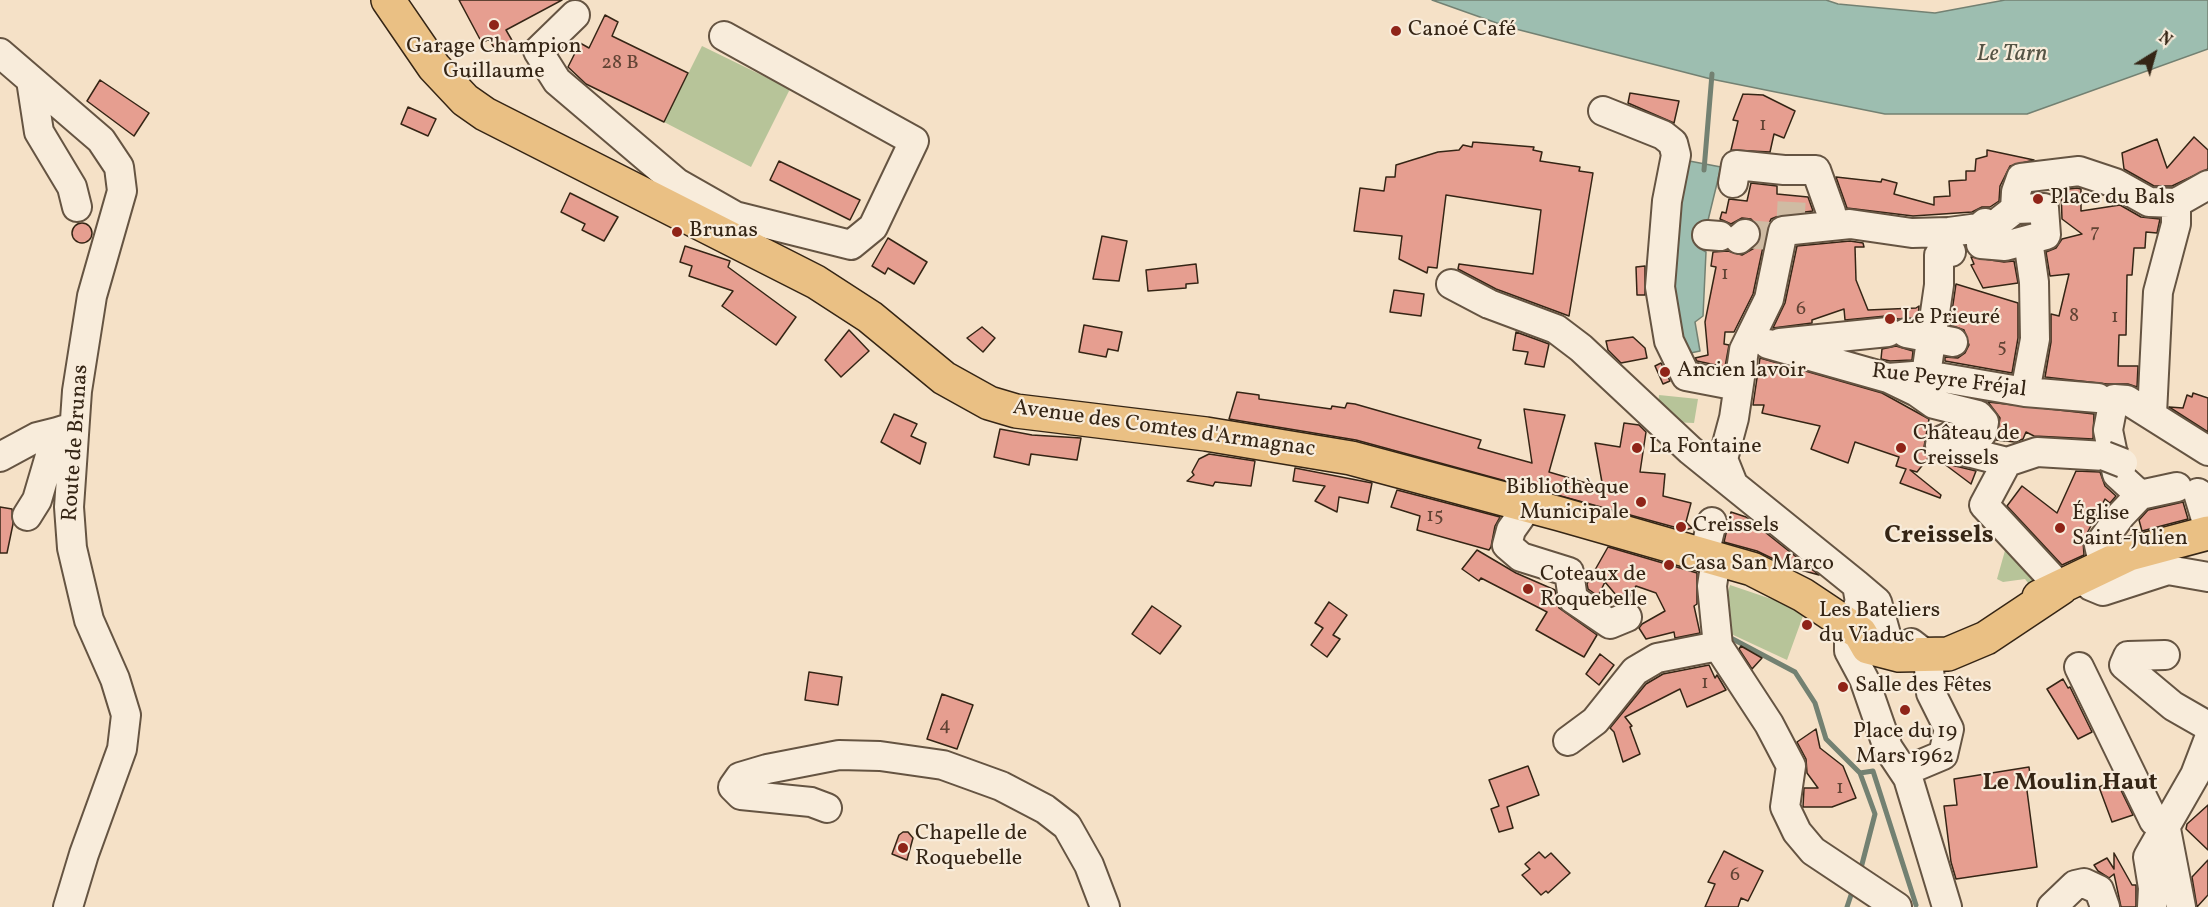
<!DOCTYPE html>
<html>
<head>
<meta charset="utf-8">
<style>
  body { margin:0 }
  #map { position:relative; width:2208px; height:907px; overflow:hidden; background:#f5e1c7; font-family:Vollkorn,serif }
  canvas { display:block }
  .north { position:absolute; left:2124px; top:24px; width:60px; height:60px; -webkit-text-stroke:4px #f8ecdb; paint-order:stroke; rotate:37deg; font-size:16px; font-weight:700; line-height:24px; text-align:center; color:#352515 }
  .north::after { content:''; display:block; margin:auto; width:21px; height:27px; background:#352515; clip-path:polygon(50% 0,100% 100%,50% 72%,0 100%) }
</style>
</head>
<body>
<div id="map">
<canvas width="2208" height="907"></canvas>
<div class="north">N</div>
</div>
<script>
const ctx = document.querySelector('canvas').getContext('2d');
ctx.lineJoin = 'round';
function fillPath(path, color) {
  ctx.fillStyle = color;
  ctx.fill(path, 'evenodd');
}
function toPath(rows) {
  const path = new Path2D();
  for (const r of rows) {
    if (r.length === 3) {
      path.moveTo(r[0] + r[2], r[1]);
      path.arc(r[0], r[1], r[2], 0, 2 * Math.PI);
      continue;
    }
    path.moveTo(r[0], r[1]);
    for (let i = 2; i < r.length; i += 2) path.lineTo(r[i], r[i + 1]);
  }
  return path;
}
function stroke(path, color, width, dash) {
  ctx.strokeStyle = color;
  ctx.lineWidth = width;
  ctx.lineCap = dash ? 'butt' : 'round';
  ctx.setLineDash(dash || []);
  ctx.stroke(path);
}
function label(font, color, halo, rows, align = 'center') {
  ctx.font = font + ' Vollkorn,serif';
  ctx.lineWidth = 4.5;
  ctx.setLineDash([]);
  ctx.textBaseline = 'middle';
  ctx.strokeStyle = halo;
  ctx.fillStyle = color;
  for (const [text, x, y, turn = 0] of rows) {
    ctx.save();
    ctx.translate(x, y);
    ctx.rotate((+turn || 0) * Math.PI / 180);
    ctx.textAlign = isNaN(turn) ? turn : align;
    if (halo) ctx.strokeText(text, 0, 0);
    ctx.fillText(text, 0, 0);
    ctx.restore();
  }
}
const green = toPath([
  [702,46,790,89,751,167,664,122],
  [1659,395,1698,399,1694,423,1672,422,1658,408],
  [2006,547,2038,580,2028,583,2025,579,2003,582,1997,579],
  [1730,585,1783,603,1803,616,1787,660,1729,633,1727,595]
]);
const water = toPath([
  [1432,0,1826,0,1838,4,1935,13,2005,0,2208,0,2208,49,2027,114,1885,114,1711,79,1508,27,1432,0],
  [1684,160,1721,167,1701,249,1706,252,1703,316,1695,322,1700,351,1681,355,1665,296,1684,160]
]);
const stream = toPath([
  [1704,170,1712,74],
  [1727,636,1795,672,1815,703,1826,739,1860,773,1875,814,1860,872],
  [1860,773,1873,771,1916,905],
  [1847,907,1853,889]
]);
const building = toPath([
  [459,0,562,0,506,30,513,42,496,51,489,39,482,43,459,0],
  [605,15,618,22,612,36,688,73,664,122,586,84,568,67,580,43,589,48,605,15],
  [100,80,149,113,134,136,87,101,100,80],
  [1630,93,1679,101,1674,123,1628,103,1630,93],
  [1743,94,1763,95,1795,111,1784,138,1774,134,1770,152,1731,150,1738,121,1733,120,1743,94],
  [408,107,436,119,428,136,401,124,408,107],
  [2194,137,2208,150,2208,169,2172,186,2154,186,2124,169,2122,153,2157,139,2167,168,2194,137],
  [1473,142,1534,147,1533,150,1542,152,1540,161,1580,167,1579,171,1593,173,1569,316,1496,289,1458,269,1459,264,1533,274,1541,210,1446,195,1437,268,1428,267,1427,273,1399,259,1402,236,1354,231,1360,188,1384,191,1386,177,1395,177,1396,165,1438,152,1459,150,1463,145,1472,147,1473,142],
  [1987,150,2034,160,2010,166,2000,186,1999,201,1990,207,1982,207,1972,212,1913,216,1847,208,1836,177,1881,182,1882,179,1897,183,1894,194,1934,205,1934,197,1950,196,1949,181,1966,180,1966,171,1975,171,1976,159,1987,156,1987,150],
  [779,161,860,200,850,220,770,180,779,161],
  [1751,183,1777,186,1777,194,1808,197,1813,211,1781,215,1771,219,1767,228,1753,294,1734,332,1725,332,1724,344,1729,345,1725,367,1697,361,1695,358,1708,355,1705,322,1716,267,1711,266,1713,252,1728,251,1742,255,1756,247,1761,239,1761,231,1751,219,1742,218,1731,224,1720,219,1722,212,1726,213,1729,199,1747,201,1751,183],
  [2077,188,2081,189,2081,211,2120,205,2141,217,2160,219,2157,233,2146,232,2145,248,2134,248,2132,275,2127,275,2126,335,2119,335,2118,366,2138,366,2137,387,2128,384,2107,384,2045,377,2051,342,2051,314,2059,316,2069,274,2050,276,2046,252,2056,248,2062,239,2082,234,2062,219,2061,190,2077,188],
  [570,193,618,217,604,241,582,230,585,224,561,212,570,193],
  [82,233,10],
  [1102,236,1127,241,1119,281,1093,279,1102,236],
  [888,238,927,262,914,284,888,268,885,274,872,266,888,238],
  [1850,241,1863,243,1864,247,1855,247,1856,280,1868,310,1916,308,1919,306,1918,318,1898,319,1886,316,1845,320,1844,309,1812,320,1812,323,1773,328,1785,303,1797,246,1850,241],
  [685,246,730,261,728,267,796,317,776,345,722,306,733,291,689,276,692,266,680,262,685,246],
  [1971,257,2004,262,2014,261,2018,283,1983,288,1971,265,1974,264,1971,257],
  [1196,264,1198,283,1186,284,1186,288,1148,291,1146,270,1196,264],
  [1645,266,1645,295,1637,295,1636,267,1645,266],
  [1956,284,2018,303,2018,338,2012,373,1945,361,1945,357,1958,358,1965,353,1969,345,1964,330,1950,325,1956,284],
  [1394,290,1424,294,1421,316,1390,312,1394,290],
  [1084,325,1122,332,1118,351,1108,349,1106,357,1079,352,1084,325],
  [982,327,995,338,983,352,967,338,982,327],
  [849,330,869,351,841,377,825,360,849,330],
  [1516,332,1549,344,1544,367,1525,364,1528,352,1513,350,1516,332],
  [1633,337,1645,348,1647,358,1621,363,1608,350,1606,341,1633,337],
  [1896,346,1913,351,1912,360,1890,361,1881,359,1882,349,1896,346],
  [1760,358,1882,393,1929,419,1924,447,1929,457,1917,472,1910,470,1941,495,1940,498,1900,483,1906,469,1896,466,1899,457,1855,442,1848,463,1811,449,1820,426,1762,413,1764,405,1753,405,1760,358],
  [1661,363,1670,381,1663,384,1655,366,1661,363],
  [1237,392,1259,395,1259,399,1331,409,1332,406,1345,408,1347,403,1355,404,1481,440,1478,448,1532,463,1524,409,1565,415,1549,472,1603,488,1595,443,1620,447,1624,423,1639,425,1646,432,1640,472,1665,474,1663,496,1691,503,1686,522,1692,528,1685,530,1356,440,1229,419,1237,392],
  [2193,393,2208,398,2208,432,2169,407,2183,408,2187,395,2192,397,2193,393],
  [1988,402,2094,414,2093,439,2034,436,2026,432,2023,439,2015,442,1996,440,2000,418,1988,402],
  [894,414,917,424,911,436,926,443,920,464,881,442,894,414],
  [1000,429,1032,435,1081,438,1077,460,1031,454,1029,465,994,457,1000,429],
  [1209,454,1255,461,1251,486,1215,482,1213,486,1187,481,1194,475,1192,472,1199,459,1209,454],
  [1943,463,1976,471,1971,484,1943,463],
  [1295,468,1372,483,1368,503,1339,497,1337,512,1315,501,1325,486,1293,481,1295,468],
  [2076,471,2100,472,2105,486,2116,496,2110,503,2105,499,2083,541,2084,555,2062,565,2007,506,2022,486,2057,513,2076,471],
  [1397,490,1500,517,1495,526,1491,547,1489,550,1417,530,1420,516,1391,507,1397,490],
  [2183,502,2188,519,2142,531,2139,520,2148,510,2183,502],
  [0,507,12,509,13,524,7,553,0,553,0,507],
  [1731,512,1746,517,1819,575,1790,567,1757,551,1724,542,1731,512],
  [1608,547,1697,573,1697,604,1694,606,1700,633,1675,638,1674,632,1646,639,1639,628,1642,624,1665,611,1656,593,1636,586,1627,601,1622,602,1605,582,1598,596,1588,589,1587,584,1608,547],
  [1477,550,1516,573,1555,590,1559,608,1597,635,1584,657,1536,630,1547,612,1481,578,1479,581,1462,569,1477,550],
  [1329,602,1347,615,1333,635,1340,639,1327,657,1311,645,1323,628,1315,623,1329,602],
  [1152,606,1181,626,1160,654,1132,634,1152,606],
  [1741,646,1762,658,1752,669,1739,649,1741,646],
  [1600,654,1614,665,1599,685,1586,674,1600,654],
  [1709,665,1715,678,1717,675,1726,690,1687,707,1680,689,1625,717,1632,726,1630,727,1640,754,1623,762,1614,732,1610,728,1646,684,1663,674,1709,665],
  [809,672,842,677,838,705,805,700,809,672],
  [2063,679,2068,688,2070,687,2092,732,2078,739,2047,689,2063,679],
  [942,694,973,705,957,749,927,739,942,694],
  [1816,729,1820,748,1843,766,1856,798,1832,807,1803,807,1804,788,1818,788,1807,773,1806,759,1797,742,1816,729],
  [1528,766,1539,795,1507,807,1513,828,1499,832,1491,809,1499,806,1489,780,1528,766],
  [2029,767,2031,783,2026,783,2037,867,1956,879,1951,862,1944,806,1957,805,1954,779,2029,767],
  [2116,780,2133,815,2112,822,2099,787,2116,780],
  [2208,805,2208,850,2186,829,2187,824,2208,805],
  [903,832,908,832,913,838,907,860,892,854,899,835,903,832],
  [1724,851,1763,871,1748,901,1741,898,1738,907,1705,907,1715,884,1708,882,1724,851],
  [1539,852,1545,858,1551,853,1570,873,1548,893,1546,891,1541,895,1522,875,1530,869,1525,864,1539,852],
  [2114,853,2132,885,2136,885,2136,907,2121,907,2114,874,2109,878,2098,871,2094,865,2107,858,2114,869,2114,853],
  [2208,860,2208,895,2197,907,2192,877,2208,860]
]);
const minorTunnel = toPath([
  [1790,230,1792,195],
  [1745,234,1782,237]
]);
const minor = toPath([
  [575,15,538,51,557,81,677,183,735,216,851,245,873,227,914,141,724,36],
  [0,53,101,140,119,167,122,191,92,296,77,391,69,507,72,548,89,620,115,679,126,715,122,749,84,854,68,907],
  [31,80,39,132,72,187,77,207],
  [1603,111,1663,135,1673,143,1676,155,1667,201,1660,287,1669,341,1686,376,1738,386],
  [1733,183,1736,165,1784,170,1816,170,1831,212],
  [2176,203,2208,185],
  [2015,209,2016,192,2021,178,2079,171,2115,183,2149,202,2176,203],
  [1707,235,1720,236],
  [1739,239,1745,234],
  [1981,244,2005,246,2046,235,2044,208,2015,209,2001,220],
  [1451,284,1489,304,1556,329,1581,348,1690,450,1857,585],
  [1906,333,1953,342],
  [1780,343,1888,332],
  [1768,344,1888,378,1926,375,2025,392,2098,398],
  [1926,375,1939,285,1939,255,1951,252],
  [1888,378,1917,392,1934,404,1978,415,1984,422,1982,433,1976,440,1949,437,1942,440,1940,445,2007,462],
  [2025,392,2035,339,2034,282,2028,240],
  [2152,414,2158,292,2176,224,2176,203],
  [0,457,37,437,57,432],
  [1733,484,1723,459,1734,418,1744,350,1769,299,1783,231,1850,224,1912,233,1949,232,1979,228,1985,223],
  [2140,495,2117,474,2108,430,2114,399,2127,400,2208,451],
  [2208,501,2198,493,2208,526],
  [1528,506,1511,530,1507,545,1521,557,1569,572,1573,599,1610,624,1627,617],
  [27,516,37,500,57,432,73,427],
  [1704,555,1712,522],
  [1716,559,1712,586,1718,646,1769,724,1791,766,1785,807,1797,832,1813,851,1897,907],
  [2107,565,2102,558,2099,545,2121,515,2140,495,2177,487],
  [2081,577,2091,586,2103,591,2168,570,2208,577],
  [2061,588,1984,505,2007,462,2037,452,2105,456],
  [1887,638,1877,602,1857,585,1860,602,1849,627,1849,651,1864,679,1888,748,1908,778,1947,907],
  [2165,655,2128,656,2124,665,2173,706,2208,726],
  [2079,667,2154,821,2165,826],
  [1568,741,1595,721,1635,671,1657,658,1718,646],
  [1905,771,1943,755,1949,729,1931,693,1928,656,1911,643],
  [827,808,811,802,741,795,733,787,740,777,767,769,839,755,880,756,943,765,1001,786,1045,809,1067,826,1089,865,1105,907],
  [2166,829,2181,907],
  [2052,907,2075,885,2084,883,2099,890,2105,907],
  [2152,907,2153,888,2148,857,2195,775,2208,741]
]);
const major = toPath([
  [388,0,434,67,465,100,485,114,816,282,870,317,944,378,989,403,1016,411,1206,434,1351,458,1560,514,1752,569,1803,595,1860,633,1868,647,1899,655,1948,654,1986,638,2061,588],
  [2039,597,2129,554,2208,533]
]);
const minorBridge = toPath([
  [2105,456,2123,463]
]);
const markers = [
  [494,25,6,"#8f2418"],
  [1396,31,6,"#8f2418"],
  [2038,199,6,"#8f2418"],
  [677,232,6,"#8f2418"],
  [1890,319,6,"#8f2418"],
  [1665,372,6,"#8f2418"],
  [1637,448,6,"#8f2418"],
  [1901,448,6,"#8f2418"],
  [1641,502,6,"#8f2418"],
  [1681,527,6,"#8f2418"],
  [2060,528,6,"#8f2418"],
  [1669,565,6,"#8f2418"],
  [1528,589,6,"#8f2418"],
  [1807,625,6,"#8f2418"],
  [1843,687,6,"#8f2418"],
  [1905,710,6,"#8f2418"],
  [903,848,6,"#8f2418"]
];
const numberNames = [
  ["28 B",620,64],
  ["1",1763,126],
  ["7",2095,233],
  ["1",1725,275],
  ["6",1801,310],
  ["8",2074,317],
  ["1",2115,318],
  ["5",2002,348],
  ["15",1435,517],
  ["1",1705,684],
  ["4",945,726],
  ["1",1840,789],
  ["6",1735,876]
];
const poiNames = [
  ["Canoé Café",1408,31],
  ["Garage Champion",494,48,"center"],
  ["Guillaume",494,73,"center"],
  ["Place du Bals",2050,199],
  ["Brunas",689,232],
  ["Le Prieuré",1902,319],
  ["Ancien lavoir",1677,372],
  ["Château de",1913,435],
  ["Creissels",1913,460],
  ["La Fontaine",1649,448],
  ["Bibliothèque",1629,489,"right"],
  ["Municipale",1629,514,"right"],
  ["Église",2072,515],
  ["Saint-Julien",2072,540],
  ["Creissels",1693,527],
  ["Casa San Marco",1681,565],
  ["Coteaux de",1540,576],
  ["Roquebelle",1540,601],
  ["Les Bateliers",1819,612],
  ["du Viaduc",1819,637],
  ["Salle des Fêtes",1855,687],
  ["Place du 19",1905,733,"center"],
  ["Mars 1962",1905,758,"center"],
  ["Chapelle de",915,835],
  ["Roquebelle",915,860]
];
const streetNames = [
  ["Rue Peyre Fréjal",1949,382,7],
  ["Avenue des Comtes d'Armagnac",1164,430,8],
  ["Route de Brunas",77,443,-86]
];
const waterNames = [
  ["Le Tarn",2012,56]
];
const neighbourhoodNames = [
  ["Le Moulin Haut",2070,785]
];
const quarterNames = [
  ["Creissels",1939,537]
];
fillPath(green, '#b7c499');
fillPath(water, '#9dbeb0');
stroke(water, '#738172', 1.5);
stroke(stream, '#738172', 5);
fillPath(building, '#e69e90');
stroke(building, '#352515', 1.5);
stroke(minorTunnel, '#cfbba3', 28, [28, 14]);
stroke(minor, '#655442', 32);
stroke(major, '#352515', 36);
stroke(minor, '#f8ecdb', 28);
stroke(major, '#eac084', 33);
stroke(minorBridge, '#655442', 32, []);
stroke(minorBridge, '#f8ecdb', 28);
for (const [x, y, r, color] of markers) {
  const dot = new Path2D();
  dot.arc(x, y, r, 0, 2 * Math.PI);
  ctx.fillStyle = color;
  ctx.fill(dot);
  stroke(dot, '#f8ecdb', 2);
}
label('20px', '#614334', null, numberNames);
label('22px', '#352515', '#f8ecdb', poiNames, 'left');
label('22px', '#352515', '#f8ecdb', streetNames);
label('italic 24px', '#545344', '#f8ecdb', waterNames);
label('bold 24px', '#352515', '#f8ecdb', neighbourhoodNames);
label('bold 26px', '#352515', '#f8ecdb', quarterNames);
</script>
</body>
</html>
